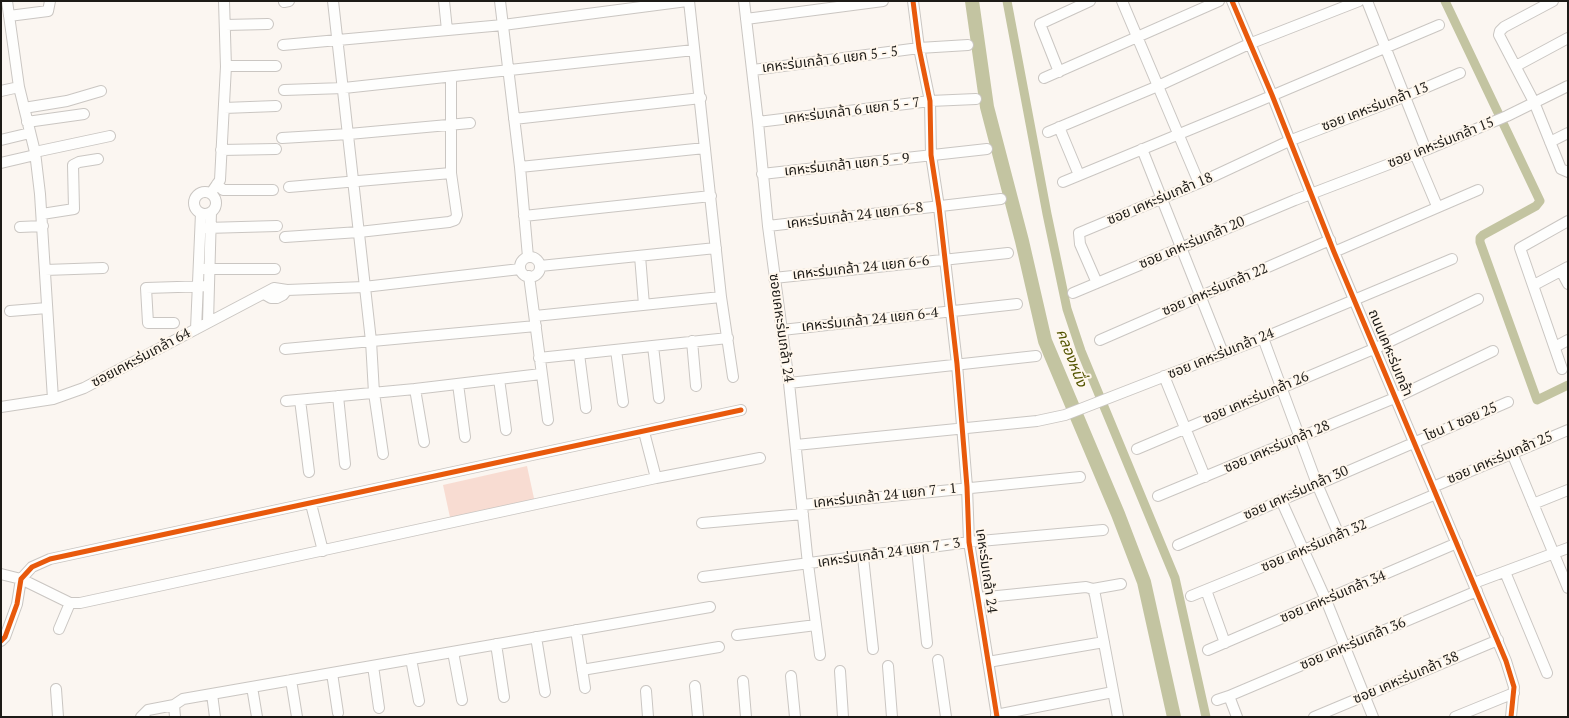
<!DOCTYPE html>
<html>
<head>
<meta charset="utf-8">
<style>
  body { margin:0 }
  #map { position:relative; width:1569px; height:718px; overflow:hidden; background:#fbf6f1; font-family:"PT Serif",serif }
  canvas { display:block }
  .frame { position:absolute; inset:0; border:2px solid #1d1b17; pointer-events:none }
</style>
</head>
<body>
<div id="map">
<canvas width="1569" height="718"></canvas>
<div class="frame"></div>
</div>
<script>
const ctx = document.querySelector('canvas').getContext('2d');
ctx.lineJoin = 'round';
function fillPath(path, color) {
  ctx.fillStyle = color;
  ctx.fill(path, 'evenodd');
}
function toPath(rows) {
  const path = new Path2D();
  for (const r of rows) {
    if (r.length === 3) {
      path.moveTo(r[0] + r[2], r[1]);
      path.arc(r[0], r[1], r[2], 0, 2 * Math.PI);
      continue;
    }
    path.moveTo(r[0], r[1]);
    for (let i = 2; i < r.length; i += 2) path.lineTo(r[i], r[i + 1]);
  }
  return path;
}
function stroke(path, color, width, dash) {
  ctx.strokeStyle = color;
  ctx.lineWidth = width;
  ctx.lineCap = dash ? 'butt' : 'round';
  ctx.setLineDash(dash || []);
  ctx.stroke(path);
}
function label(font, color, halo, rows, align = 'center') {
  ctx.font = font + ' "PT Serif","Noto Sans Thai",serif';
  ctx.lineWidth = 4;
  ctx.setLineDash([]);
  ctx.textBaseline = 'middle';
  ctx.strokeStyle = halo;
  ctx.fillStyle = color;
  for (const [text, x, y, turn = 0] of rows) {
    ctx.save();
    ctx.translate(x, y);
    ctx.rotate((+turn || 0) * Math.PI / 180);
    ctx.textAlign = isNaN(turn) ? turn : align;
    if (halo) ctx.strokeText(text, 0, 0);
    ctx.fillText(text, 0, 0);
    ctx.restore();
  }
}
const green = toPath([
  [527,466,535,503,451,522,443,485]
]);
const canal = toPath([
  [1007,1,1047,214,1067,309,1081,351,1175,578,1206,717],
  [1445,1,1540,201,1536,206,1483,235,1480,238,1480,242,1537,400,1568,385]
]);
const river = toPath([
  [972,1,987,107,1022,241,1045,341,1118,514,1144,582,1174,717]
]);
const minor = toPath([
  [7,1,19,87,35,152,40,194,53,399],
  [224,1,226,68],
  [333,1,371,341,374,393,383,454],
  [444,1,447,30],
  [500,1,520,167,528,257],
  [689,1,721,297,733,377],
  [744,1,758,122,768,226,789,383,808,564,820,655],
  [913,1,919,48,930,101,931,155,939,207,957,364,967,487,969,542,997,717],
  [1122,1,1199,183],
  [1232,1,1272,95,1334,252,1506,661,1514,687,1511,717],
  [1367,1,1426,150],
  [1553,1,1504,27,1500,31,1499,35,1534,102,1561,169,1568,172],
  [284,2,289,1],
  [9,16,48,11,50,1],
  [746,19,883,1],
  [225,25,268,24],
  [283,45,503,25,687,1],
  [1516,66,1568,38],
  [753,70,919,48,968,45],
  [1059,72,1040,24,1090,1],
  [1044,78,1219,1],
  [284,90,344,88,694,50],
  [1,91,19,87],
  [24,108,67,101,101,91],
  [224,108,276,106],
  [514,119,701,98],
  [27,122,84,114],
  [758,122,930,101,976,99],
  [1059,127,1079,175],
  [1048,132,1158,86,1249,44,1359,1],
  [282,138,349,134,470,123],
  [1,140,30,133],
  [1550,142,1568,133],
  [1142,149,1223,353],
  [221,150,276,149],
  [35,152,110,136],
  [1415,154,1437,206],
  [1,163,35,155],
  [520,167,705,148],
  [762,174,987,149],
  [1063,182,1257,102,1439,25],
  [217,184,223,190,273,190],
  [289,187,451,173],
  [205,203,11],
  [211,193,220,180,226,66,276,66],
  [42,214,74,209,73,165,79,162,98,159],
  [524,216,711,196],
  [768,226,1001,199],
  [20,227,43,226],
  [206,228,277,226],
  [285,237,359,232,449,222,455,220,457,215,451,173,451,77],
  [1334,252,1478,190],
  [640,256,644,305],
  [530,267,10],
  [540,266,716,248],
  [204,269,275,269],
  [45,270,103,268],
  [1561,271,1568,284],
  [529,276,548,420],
  [774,278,1008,253],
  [1097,283,1080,244,1079,233,1199,183,1289,141,1406,96,1460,73],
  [1534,285,1568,267],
  [1073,293,1295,200,1426,150,1507,116,1568,86],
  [264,294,271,298,277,298,283,295,287,290],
  [10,311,47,308],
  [535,316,721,297],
  [208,322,211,212],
  [174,323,148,323,146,288,209,286],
  [196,329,201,213],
  [782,330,1017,304],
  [1263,338,1317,484,1339,535],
  [1100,340,1330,240],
  [692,341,696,386],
  [653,346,659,398],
  [1555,347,1568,340],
  [285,349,536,326],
  [616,350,623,402],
  [579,354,586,408],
  [539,358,728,338],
  [1562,369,1520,248,1568,221],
  [1164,376,1205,477],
  [499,379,506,430],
  [789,383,1036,356],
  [458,384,465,437],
  [415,389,424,442],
  [338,396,345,464],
  [300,400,309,472],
  [286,401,415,389,541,374],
  [1,407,53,399,84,388,274,288,287,290,364,287,520,269],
  [644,432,656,478],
  [796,445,1037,421,1065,415,1263,338,1452,259],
  [1137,449,1376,348,1478,299],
  [1512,453,1568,588],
  [1433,487,1568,430],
  [1158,496,1397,397,1493,351],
  [1281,500,1326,600,1373,717],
  [311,504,323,551],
  [1533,504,1568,490],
  [802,505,1080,477],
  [702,523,803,514],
  [1178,545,1508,402],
  [917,549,927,643],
  [863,557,873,649],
  [1505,572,1547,673],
  [1,574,21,579,70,603,80,603,656,478,760,458],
  [703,577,969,542,1103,530],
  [1474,583,1568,548],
  [1093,589,1095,595,1118,717],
  [1206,590,1225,643],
  [1191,596,1304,550,1436,494],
  [978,598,1086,587,1093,589,1121,584],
  [59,629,70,603],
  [576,630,585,688],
  [737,635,816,625],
  [536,637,545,692],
  [1,641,5,637,17,604,21,579,32,567,50,559,741,410],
  [496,644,504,697],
  [1208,650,1457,543],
  [453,652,462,700],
  [411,659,419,701],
  [938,660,946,717],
  [988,662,1104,642],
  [373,666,379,708],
  [888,666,892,717],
  [582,670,719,647],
  [840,671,843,717],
  [332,673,338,713],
  [791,676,795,717],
  [291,680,297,717],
  [743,681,746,717],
  [695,686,698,717],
  [252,687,257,717],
  [56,689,58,717],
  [646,691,648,717],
  [212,694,215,717],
  [1229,696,1477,591],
  [1217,700,1229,696,1237,717],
  [996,715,1113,692],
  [141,717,148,710,174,705],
  [175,717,174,705,183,699,710,607],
  [1314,717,1498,640],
  [1455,717,1514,693]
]);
const cycleway = toPath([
  [913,1,919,48,930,101,931,155,939,207,957,364,967,487,969,542,997,717],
  [1232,1,1272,95,1334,252,1506,661,1514,687,1511,717],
  [1,641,5,637,17,604,21,579,32,567,50,559,741,410]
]);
const streetNames = [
  ["เคหะร่มเกล้า 6 แยก 5 - 5",830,60,-7],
  ["ซอย เคหะร่มเกล้า 13",1375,107,-21],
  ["เคหะร่มเกล้า 6 แยก 5 - 7",852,111,-7],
  ["ซอย เคหะร่มเกล้า 15",1441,143,-22],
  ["เคหะร่มเกล้า แยก 5 - 9",847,165,-6],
  ["ซอย เคหะร่มเกล้า 18",1160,199,-23],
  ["เคหะร่มเกล้า 24 แยก 6-8",855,216,-7],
  ["ซอย เคหะร่มเกล้า 20",1192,243,-23],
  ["เคหะร่มเกล้า 24 แยก 6-6",861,268,-6],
  ["ซอย เคหะร่มเกล้า 22",1215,290,-23],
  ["เคหะร่มเกล้า 24 แยก 6-4",870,320,-6],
  ["ซอยเคหะร่มเกล้า 24",781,328,82],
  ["ถนนเคหะร่มเกล้า",1390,353,67],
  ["ซอย เคหะร่มเกล้า 24",1221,354,-22],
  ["ซอยเคหะร่มเกล้า 64",141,358,-28],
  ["ซอย เคหะร่มเกล้า 26",1256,398,-23],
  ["โซน 1 ซอย 25",1461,422,-23],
  ["ซอย เคหะร่มเกล้า 28",1277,447,-23],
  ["ซอย เคหะร่มเกล้า 25",1500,458,-23],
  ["ซอย เคหะร่มเกล้า 30",1296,493,-24],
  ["เคหะร่มเกล้า 24 แยก 7 - 1",885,496,-6],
  ["ซอย เคหะร่มเกล้า 32",1314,546,-23],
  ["เคหะร่มเกล้า 24 แยก 7 - 3",889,553,-8],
  ["เคหะร่มเกล้า 24",986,571,82],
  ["ซอย เคหะร่มเกล้า 34",1333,597,-23],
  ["ซอย เคหะร่มเกล้า 36",1353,644,-23],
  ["ซอย เคหะร่มเกล้า 38",1406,678,-23]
];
const waterNames = [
  ["คลองหนึ่ง",1071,358,69]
];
fillPath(green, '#f8dcd2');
stroke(canal, '#c3c4a1', 9);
stroke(river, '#c3c4a1', 14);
stroke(minor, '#cac6c2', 12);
stroke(minor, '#fefefd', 10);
stroke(cycleway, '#e8590c', 5);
label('14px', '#1d1b17', '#fff7ed', streetNames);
label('italic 15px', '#535400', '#fff7ed', waterNames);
</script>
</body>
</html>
